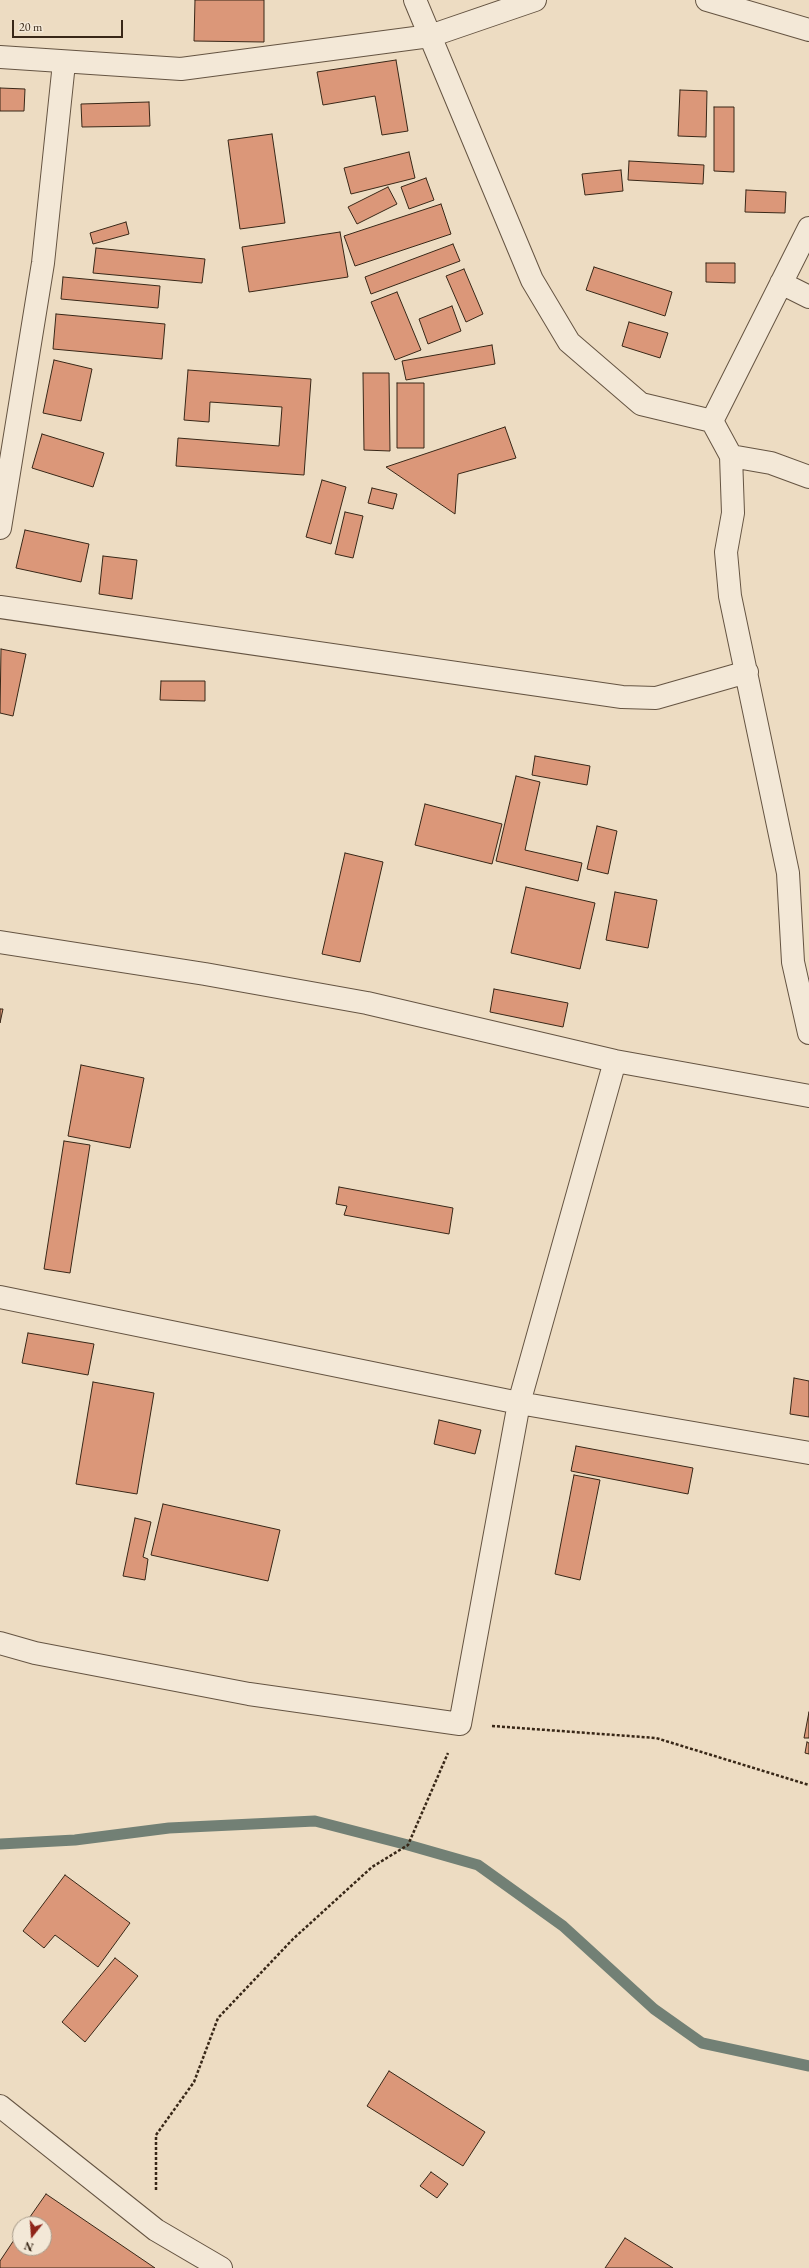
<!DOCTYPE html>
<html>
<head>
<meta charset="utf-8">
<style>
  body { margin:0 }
  #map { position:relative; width:809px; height:2268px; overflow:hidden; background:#eddcc2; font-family:"EB Garamond",serif }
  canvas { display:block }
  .north { position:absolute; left:12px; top:2216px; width:40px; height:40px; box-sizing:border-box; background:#f3e8d7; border:1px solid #a89b8a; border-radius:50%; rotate:197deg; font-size:11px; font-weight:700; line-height:16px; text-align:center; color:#382717 }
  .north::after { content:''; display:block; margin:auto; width:14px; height:18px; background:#8f2418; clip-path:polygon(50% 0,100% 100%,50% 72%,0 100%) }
  .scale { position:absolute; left:12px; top:20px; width:111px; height:18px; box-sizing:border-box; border:2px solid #382717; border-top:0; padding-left:5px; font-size:12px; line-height:14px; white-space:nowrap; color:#382717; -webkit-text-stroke:3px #f3e8d7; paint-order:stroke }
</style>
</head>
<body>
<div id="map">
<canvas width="809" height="2268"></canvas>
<div class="north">N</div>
<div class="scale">20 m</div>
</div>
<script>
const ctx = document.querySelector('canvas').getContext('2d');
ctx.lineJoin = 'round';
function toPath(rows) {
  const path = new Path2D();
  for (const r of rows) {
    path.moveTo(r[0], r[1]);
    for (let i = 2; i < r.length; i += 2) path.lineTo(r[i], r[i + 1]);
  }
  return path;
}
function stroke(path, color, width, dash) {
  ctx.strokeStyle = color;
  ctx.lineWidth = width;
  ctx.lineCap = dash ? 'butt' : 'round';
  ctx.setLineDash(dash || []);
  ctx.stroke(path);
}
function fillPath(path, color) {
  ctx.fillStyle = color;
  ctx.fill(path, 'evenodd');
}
const stream = toPath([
  [0,1844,75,1840,169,1828,315,1821,408,1845,478,1865,563,1926,654,2009,702,2043,809,2066]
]);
const building = toPath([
  [195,0,264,0,264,42,194,41,195,0],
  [396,60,408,131,382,135,375,96,323,105,317,72,396,60],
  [0,88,25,89,24,111,0,111,0,88],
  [680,90,707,91,706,137,678,136,680,90],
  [149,102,150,126,82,127,81,104,149,102],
  [714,107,734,107,734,172,714,171,714,107],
  [272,134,285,223,240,229,228,140,272,134],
  [409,152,415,178,351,194,344,168,409,152],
  [629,161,704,165,703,184,628,180,629,161],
  [621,170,623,191,585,195,582,174,621,170],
  [426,178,434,200,409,209,401,187,426,178],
  [388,187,397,204,357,224,348,207,388,187],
  [746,190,786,192,785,213,745,212,746,190],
  [441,204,451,234,355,266,344,236,441,204],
  [126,222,129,234,93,244,90,233,126,222],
  [340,232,348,277,249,292,242,247,340,232],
  [453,244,460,261,371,294,365,277,453,244],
  [96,248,205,259,202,283,93,273,96,248],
  [706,263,735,263,735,283,706,282,706,263],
  [594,267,672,292,665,316,586,290,594,267],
  [464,269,483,314,466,322,446,276,464,269],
  [63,277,160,286,158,308,61,299,63,277],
  [397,292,421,350,395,360,371,302,397,292],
  [452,306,461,331,428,344,419,319,452,306],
  [56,314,165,324,162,359,53,349,56,314],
  [629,322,668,333,660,358,622,346,629,322],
  [492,345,495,364,406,380,402,361,492,345],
  [54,360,92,369,81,421,43,413,54,360],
  [188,370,311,379,304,475,176,466,178,438,279,446,282,407,210,402,209,422,184,420,188,370],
  [363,373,389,373,390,451,364,450,363,373],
  [397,383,424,383,424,448,397,448,397,383],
  [505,427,516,458,458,474,455,514,386,467,505,427],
  [42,434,104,453,93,487,32,468,42,434],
  [322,480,346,487,331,544,306,537,322,480],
  [372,488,397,494,393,509,368,503,372,488],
  [345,512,363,516,353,558,335,554,345,512],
  [25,530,89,544,81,582,16,568,25,530],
  [103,556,137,560,132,599,99,594,103,556],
  [1,649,26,654,13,716,0,713,1,649],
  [161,681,205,681,205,701,160,700,161,681],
  [535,756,590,766,587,785,532,775,535,756],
  [516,776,540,782,525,850,582,863,578,881,496,861,516,776],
  [425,804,502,824,492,864,415,845,425,804],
  [597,826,617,831,608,874,587,869,597,826],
  [345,853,383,862,360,962,322,954,345,853],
  [526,887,595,903,580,969,511,953,526,887],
  [615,892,657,900,648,948,606,940,615,892],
  [494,989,568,1003,563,1027,490,1012,494,989],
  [0,1009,3,1009,0,1023,0,1009],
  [81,1065,144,1078,130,1148,68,1136,81,1065],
  [64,1141,90,1145,70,1273,44,1269,64,1141],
  [339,1187,453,1208,449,1234,344,1215,347,1206,336,1204,339,1187],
  [28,1333,94,1344,88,1375,22,1363,28,1333],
  [794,1378,809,1381,809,1417,790,1414,794,1378],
  [93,1382,154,1393,137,1494,76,1484,93,1382],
  [439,1420,481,1430,475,1454,434,1444,439,1420],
  [576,1446,693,1468,688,1494,571,1471,576,1446],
  [574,1475,600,1480,580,1580,555,1574,574,1475],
  [163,1504,280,1530,268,1581,151,1555,163,1504],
  [135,1518,151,1522,143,1557,148,1559,145,1580,123,1576,135,1518],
  [809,1712,809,1738,804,1738,809,1712],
  [807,1742,809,1743,809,1754,805,1753,807,1742],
  [65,1875,130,1923,98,1967,55,1935,44,1948,23,1931,65,1875],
  [115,1958,138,1976,85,2042,62,2022,115,1958],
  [389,2071,485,2132,463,2166,367,2106,389,2071],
  [431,2172,448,2184,437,2198,420,2186,431,2172],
  [46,2194,155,2268,0,2268,0,2261,20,2231,20,2248,44,2248,44,2224,25,2224,46,2194],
  [625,2238,673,2268,605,2268,625,2238]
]);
const path = toPath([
  [492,1726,656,1738,809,1785],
  [156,2190,156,2135,194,2082,218,2018,293,1939,372,1867,408,1845,448,1753]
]);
const street = toPath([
  [415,0,532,280,569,342,641,404,712,421,731,456,733,513,726,552,730,596,788,873,793,962,809,1033],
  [707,0,809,30],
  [0,57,181,69,430,36,535,0],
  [781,283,809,297],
  [712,421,809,228],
  [731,456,771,463,809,477],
  [0,528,43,263,64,63],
  [0,607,622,697,656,698,747,672],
  [0,942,205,974,367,1003,615,1061,809,1096],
  [0,1297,519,1403,809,1453],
  [0,1643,35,1653,249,1694,460,1724,519,1403,615,1061],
  [0,2106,156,2230,221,2268]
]);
stroke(stream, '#728075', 11);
fillPath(building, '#db9779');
stroke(building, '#382717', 1);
stroke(street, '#655442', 24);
stroke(path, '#382717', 2.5, [3, 2]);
stroke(street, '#f3e8d7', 22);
</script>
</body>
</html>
